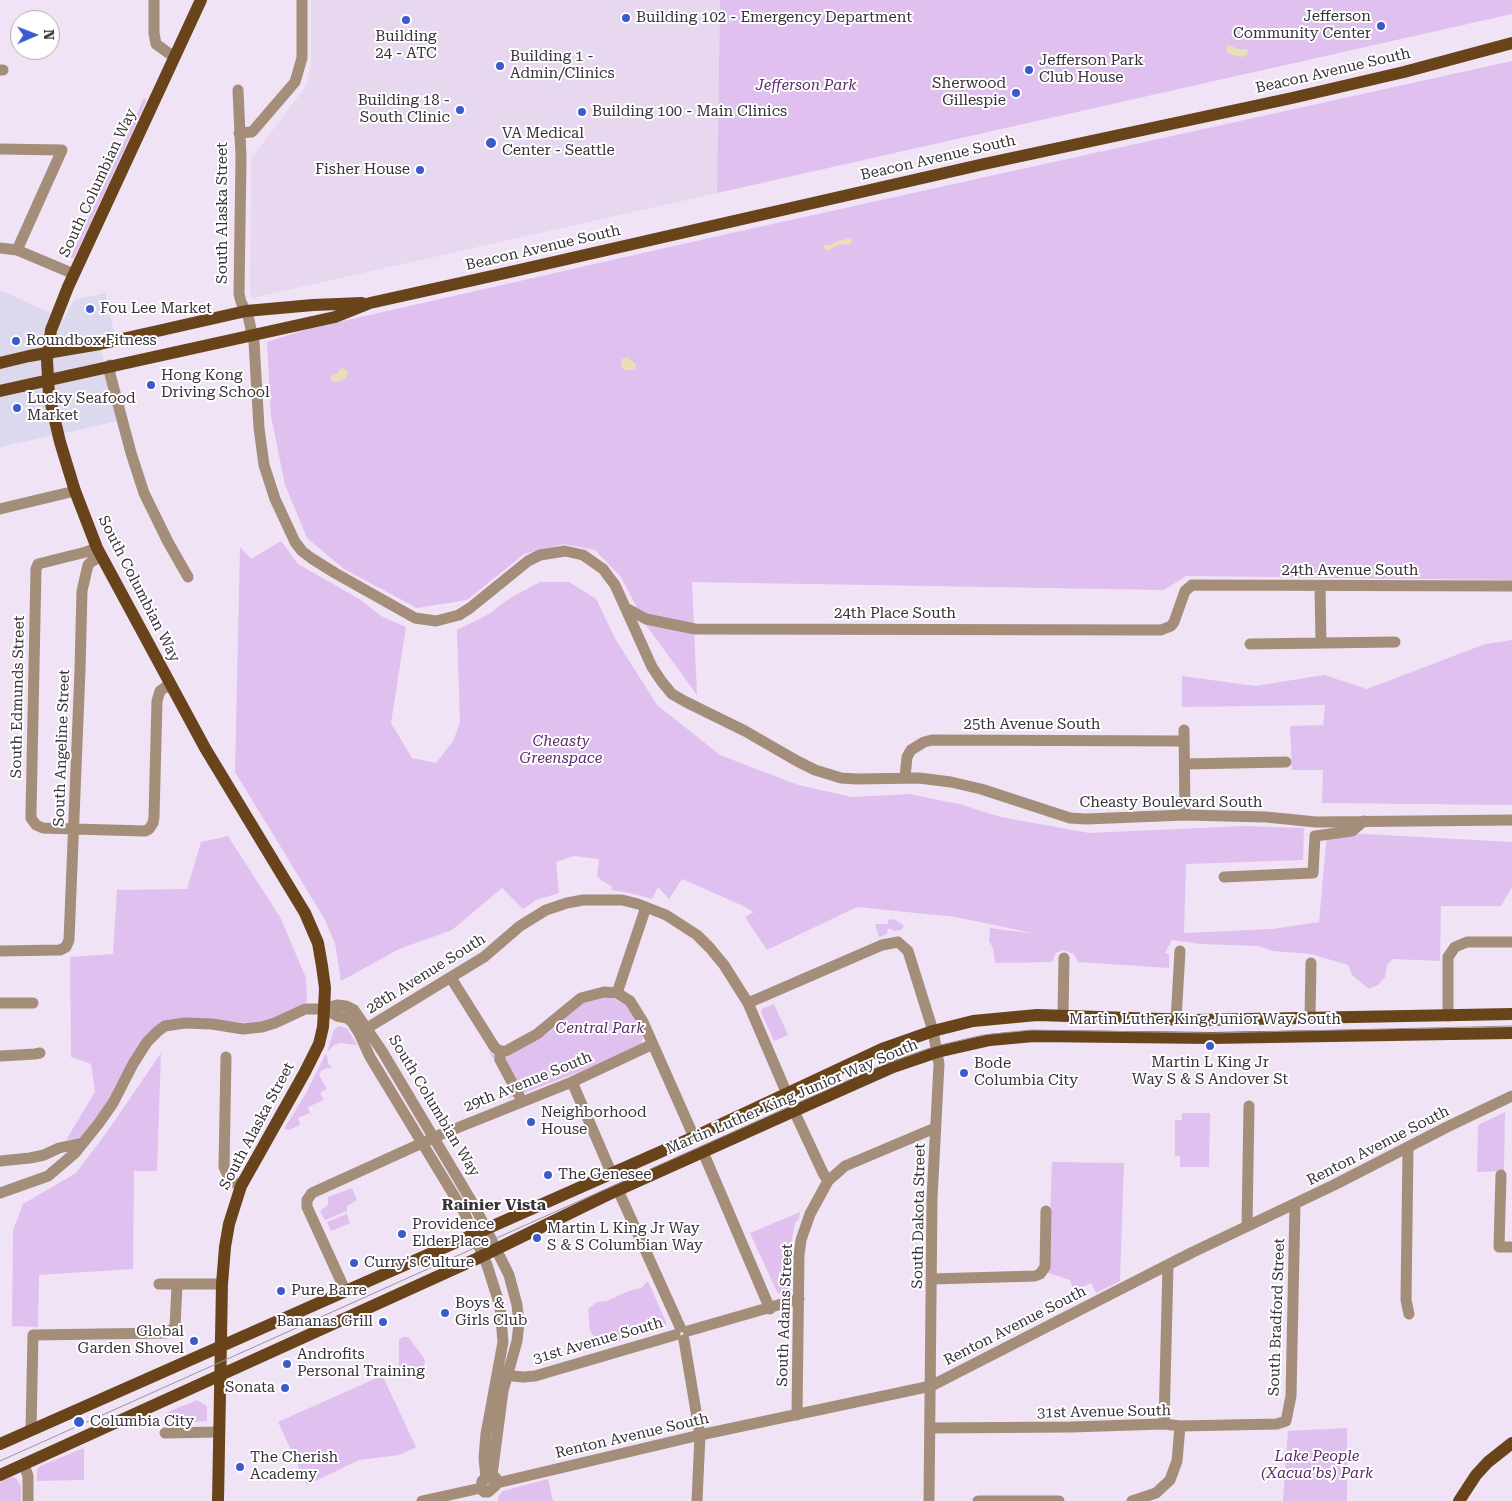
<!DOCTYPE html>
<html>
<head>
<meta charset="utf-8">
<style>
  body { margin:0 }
  #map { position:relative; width:1512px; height:1501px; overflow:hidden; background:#efe3f5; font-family:"Roboto Serif",serif }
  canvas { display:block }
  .north { position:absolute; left:10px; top:10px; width:50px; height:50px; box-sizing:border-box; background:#fff; border:1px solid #afadb0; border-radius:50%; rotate:89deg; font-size:14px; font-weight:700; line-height:20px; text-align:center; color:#373239 }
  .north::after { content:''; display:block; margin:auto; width:18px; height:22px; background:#3b5acc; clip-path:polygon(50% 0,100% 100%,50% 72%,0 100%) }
</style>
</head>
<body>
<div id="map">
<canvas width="1512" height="1501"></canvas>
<div class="north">N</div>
</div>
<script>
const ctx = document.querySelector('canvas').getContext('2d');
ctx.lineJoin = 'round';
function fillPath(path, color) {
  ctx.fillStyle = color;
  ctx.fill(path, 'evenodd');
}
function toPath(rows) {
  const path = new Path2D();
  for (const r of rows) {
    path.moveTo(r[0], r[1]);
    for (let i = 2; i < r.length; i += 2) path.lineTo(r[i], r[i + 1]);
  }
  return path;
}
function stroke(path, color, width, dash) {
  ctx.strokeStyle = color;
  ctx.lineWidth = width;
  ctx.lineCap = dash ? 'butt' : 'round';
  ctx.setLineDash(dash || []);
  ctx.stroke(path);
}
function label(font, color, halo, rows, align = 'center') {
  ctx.font = font + ' "Roboto Serif",serif';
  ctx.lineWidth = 4;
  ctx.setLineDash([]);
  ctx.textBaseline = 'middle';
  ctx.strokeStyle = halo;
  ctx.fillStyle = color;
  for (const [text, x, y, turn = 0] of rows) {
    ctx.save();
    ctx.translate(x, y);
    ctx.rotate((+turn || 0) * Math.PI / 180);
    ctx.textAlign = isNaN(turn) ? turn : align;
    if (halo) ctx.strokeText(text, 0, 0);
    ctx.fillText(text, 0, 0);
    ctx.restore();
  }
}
const commercial = toPath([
  [0,292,4,292,64,319,74,300,105,293,114,332,98,335,118,421,0,447]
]);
const built = toPath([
  [311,0,720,0,717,193,252,298,250,293,251,159,306,86,311,65]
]);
const green = toPath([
  [720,0,1512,0,1512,14,717,193],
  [1512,61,1512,580,1186,576,1164,590,692,582,697,695,646,625,621,577,595,550,564,544,524,554,467,600,417,608,344,569,307,538,285,485,271,416,267,342,308,329,727,234],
  [144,98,146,101,138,120,74,258,70,258],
  [281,541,298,564,361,600,381,616,406,627,391,723,412,758,436,763,453,741,460,723,457,630,489,614,510,598,540,582,569,582,596,599,616,640,657,705,720,755,798,785,852,797,909,794,959,804,1001,817,1089,833,1244,826,1304,828,1303,860,1186,864,1184,933,1272,929,1319,922,1327,832,1512,842,1512,887,1501,906,1441,906,1440,961,1393,959,1387,965,1385,977,1378,985,1369,989,1352,975,1348,965,1311,954,1273,951,1259,946,1201,944,1172,940,1165,953,1169,954,1169,968,1078,962,1074,954,1063,950,1056,953,1052,962,995,963,993,948,989,941,990,928,1037,934,956,917,857,907,767,950,745,917,754,912,741,905,682,879,669,899,658,887,652,899,630,893,611,890,612,886,602,881,597,876,599,859,574,856,556,862,559,893,536,900,523,909,502,888,452,930,399,949,341,981,335,943,324,918,235,772,240,547,251,559],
  [1512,640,1512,805,1322,803,1323,770,1292,770,1290,726,1323,725,1325,705,1182,707,1182,676,1255,686,1324,675,1367,689,1485,644],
  [228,836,280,917,306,978,307,1002,265,1022,245,1023,202,1019,167,1021,106,1107,82,1137,66,1140,95,1092,91,1064,71,1057,70,957,113,954,117,890,187,889,201,842],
  [894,919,904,926,901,930,894,931,888,928,887,934,879,937,875,924,887,924,889,920],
  [609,997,623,1003,632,1010,644,1036,641,1044,582,1071,508,1099,512,1092,511,1087,489,1052,497,1057,506,1057,551,1031,567,1016,568,1013,590,998],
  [774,1004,788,1035,774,1041,761,1012,762,1009],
  [339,1026,347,1028,357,1045,340,1043,334,1045,327,1052,334,1030],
  [161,1053,157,1171,134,1171,133,1269,39,1275,38,1327,12,1326,13,1230,23,1204,76,1173,107,1132],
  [325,1055,327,1055,328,1063,332,1068,327,1068,321,1071,319,1075,327,1089,320,1093,324,1100,308,1107,310,1113,298,1118,300,1125,289,1130,284,1129,306,1093],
  [1505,1112,1504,1171,1477,1172,1478,1125],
  [1182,1113,1210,1113,1209,1167,1180,1167,1180,1156,1175,1156,1175,1120,1182,1120],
  [1052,1162,1124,1163,1120,1281,1096,1293,1091,1283,1074,1291,1070,1280,1048,1273],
  [352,1188,357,1200,347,1206,347,1211,325,1220,320,1211,328,1205,328,1197],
  [800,1212,799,1219,795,1223,790,1249,789,1292,779,1294,777,1292,750,1233],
  [347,1214,350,1223,331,1231,327,1222],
  [648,1281,666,1322,666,1326,599,1347,590,1330,588,1309,597,1302,607,1301,629,1291,641,1288],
  [403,1337,408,1337,424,1358,425,1362,423,1369,410,1375,405,1375,399,1370,399,1340],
  [379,1377,384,1379,416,1447,399,1455,359,1460,307,1485,278,1422],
  [197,1400,207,1406,207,1421,181,1423,176,1420,166,1419,165,1416,168,1412],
  [1347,1428,1347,1501,1283,1501,1288,1431],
  [84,1448,84,1480,37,1481,37,1470,40,1466],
  [11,1477,16,1478,21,1486,21,1501,0,1501,0,1482],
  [548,1479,553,1501,498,1501,498,1497,503,1491]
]);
const sand = toPath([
  [1230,45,1237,49,1247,49,1248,54,1242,57,1232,55,1226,51,1227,46],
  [847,237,852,240,850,245,839,244,828,251,823,248,825,245,830,245,836,241,843,240],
  [627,357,636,364,636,368,634,370,625,370,621,367,622,359],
  [344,368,348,372,346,378,337,382,331,381,331,376,337,374,340,369]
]);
const minor = toPath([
  [154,0,154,33,156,44,174,57],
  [0,70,3,70],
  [238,90,241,157,239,294,241,302,248,316,254,342,259,428,264,465,275,499,295,542,302,551,311,558,335,573,415,618,436,621,459,615,470,608,528,561,540,555,565,551,583,555,603,569,615,585,652,667,662,682,672,694,686,702,745,731,797,761,815,770,841,778,857,779,919,778,951,782,981,789,1070,818,1086,819,1185,815,1266,817,1316,822,1512,820],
  [239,133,252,132,295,82,302,58,302,0],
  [0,149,62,150,17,250],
  [0,248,17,250,74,274],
  [110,365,110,374,131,453,144,493,168,542,188,577],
  [0,509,75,491],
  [97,548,86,552,38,564,36,569,31,813,31,818,36,825,43,828,74,829,145,831,149,829,153,823,154,817,157,701,160,691,170,684],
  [1320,586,1321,643],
  [626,608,646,619,695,629,1161,630,1171,626,1174,622,1185,591,1192,585,1512,586],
  [1250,644,1395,642],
  [1184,730,1185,815],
  [1185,764,1286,762],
  [905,777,907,757,911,750,924,742,932,740,1184,741],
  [1224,877,1313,873,1315,836,1352,831,1364,821],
  [646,907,617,993,630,1001,643,1022,694,1137],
  [0,951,60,950,66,947,69,940,80,670,82,591,88,565,91,562,101,556],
  [451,978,495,1048,500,1051],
  [0,1003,33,1003],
  [748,1003,882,945,898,942,908,951,933,1031,939,1064,932,1199,929,1501],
  [324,1009,337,1016,347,1018,352,1022,359,1033,370,1057,464,1212,487,1265,500,1306,503,1342,486,1434,484,1458,486,1478],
  [1063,1016,1064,958],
  [1448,1016,1448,957,1455,947,1467,942,1512,942],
  [1310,1018,1311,963],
  [1176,1020,1180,951],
  [359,1033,484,957,520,926,546,910,567,903,583,900,622,900,638,904,666,915,697,935,710,948,724,965,748,1003,787,1094],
  [500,1051,506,1051,537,1034,581,998,604,992,617,993],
  [500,1051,500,1060,522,1101],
  [0,1056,35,1054,40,1053],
  [226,1057,224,1167,230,1180,241,1186],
  [572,1082,611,1172],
  [794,1111,823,1173,828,1181],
  [1408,1148,1406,1300,1409,1314],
  [703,1152,770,1309],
  [0,1161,30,1158,44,1155,59,1148,82,1143],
  [1501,1175,1499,1247,1512,1247],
  [618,1190,680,1327],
  [0,1193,48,1176,75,1153,99,1123,113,1103,133,1064,147,1042,158,1031,165,1026,185,1023,212,1024,243,1029,262,1027,275,1023,305,1009,324,1009,337,1005,346,1006,354,1010,382,1051,475,1207,509,1275,517,1305,519,1323,517,1341,503,1391,492,1475],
  [1247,1226,1249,1106],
  [932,1279,1035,1276,1040,1274,1045,1267,1046,1211],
  [159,1284,222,1284],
  [345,1290,307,1207,307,1200,312,1193,442,1134,572,1082,653,1044],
  [688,1331,799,1299],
  [684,1340,700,1435,697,1501],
  [503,1375,523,1377,535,1376,675,1335],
  [797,1415,799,1255,801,1240,810,1214,828,1181,845,1166,935,1128],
  [1164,1424,1168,1266],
  [931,1428,1071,1427,1164,1424,1180,1426,1277,1424,1286,1421,1291,1396,1295,1204],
  [31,1430,33,1335,166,1333,175,1327,177,1285],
  [165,1433,219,1432],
  [24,1465,28,1476,28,1501],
  [492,1475,496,1478,496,1485,488,1492,484,1492,481,1488,482,1481,492,1475],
  [497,1483,700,1435,931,1386,1193,1252,1334,1185,1447,1127,1512,1096],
  [422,1501,481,1488],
  [978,1501,1059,1501],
  [1132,1501,1156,1493,1170,1480,1177,1461,1180,1426]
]);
const major = toPath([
  [201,0,68,287,51,330,47,360,49,395,60,442,75,491,97,548,205,748,305,913,318,943,322,966,325,988,324,1009,323,1027,319,1044,305,1072,241,1186,229,1224,225,1247,222,1284,218,1501],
  [0,363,29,356,100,344,246,311,313,305,362,303],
  [0,391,335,317,370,303,519,270,984,164,1292,98,1404,72,1512,43],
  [0,1444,694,1137,882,1049,933,1031,973,1021,1037,1015,1194,1020,1512,1014],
  [0,1475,476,1259,607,1195,794,1111,893,1067,937,1052,990,1040,1034,1036,1211,1038,1512,1033],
  [1459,1501,1476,1475,1488,1462,1512,1443]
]);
const tram = toPath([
  [0,1461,880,1066,936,1046,983,1035,1031,1030,1212,1033,1512,1026]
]);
const markers = [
  [626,18,5,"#3b5acc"],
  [406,20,5,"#3b5acc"],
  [1381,26,5,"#3b5acc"],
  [500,66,5,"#3b5acc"],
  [1029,70,5,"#3b5acc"],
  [1016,93,5,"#3b5acc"],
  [460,110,5,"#3b5acc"],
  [582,112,5,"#3b5acc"],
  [491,143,6,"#3b5acc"],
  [420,170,5,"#3b5acc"],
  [90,309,5,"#3b5acc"],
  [16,341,5,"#3b5acc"],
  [151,385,5,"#3b5acc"],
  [17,408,5,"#3b5acc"],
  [1210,1046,5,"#3b5acc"],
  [964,1073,5,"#3b5acc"],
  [531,1122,5,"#3b5acc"],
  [548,1175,5,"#3b5acc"],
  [402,1234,5,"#3b5acc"],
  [537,1238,5,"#3b5acc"],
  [354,1263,5,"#3b5acc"],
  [281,1291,5,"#3b5acc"],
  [445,1313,5,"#3b5acc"],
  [383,1322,5,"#3b5acc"],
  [194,1341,5,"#3b5acc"],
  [287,1364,5,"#3b5acc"],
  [285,1388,5,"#3b5acc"],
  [79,1422,6,"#3b5acc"],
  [240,1467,5,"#3b5acc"]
];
const poiNames = [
  ["Jefferson",1371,17,"right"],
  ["Community Center",1371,34,"right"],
  ["Building 102 - Emergency Department",636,18],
  ["Building",406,37,"center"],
  ["24 - ATC",406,54,"center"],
  ["Building 1 -",510,57],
  ["Admin/Clinics",510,74],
  ["Jefferson Park",1039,61],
  ["Club House",1039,78],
  ["Sherwood",1006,84,"right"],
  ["Gillespie",1006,101,"right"],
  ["Building 18 -",450,101,"right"],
  ["South Clinic",450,118,"right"],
  ["Building 100 - Main Clinics",592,112],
  ["VA Medical",502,134],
  ["Center - Seattle",502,151],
  ["Fisher House",410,170,"right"],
  ["Fou Lee Market",100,309],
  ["Roundbox Fitness",26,341],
  ["Hong Kong",161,376],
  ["Driving School",161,393],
  ["Lucky Seafood",27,399],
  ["Market",27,416],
  ["Martin L King Jr",1210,1063,"center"],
  ["Way S & S Andover St",1210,1080,"center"],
  ["Bode",974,1064],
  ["Columbia City",974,1081],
  ["Neighborhood",541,1113],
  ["House",541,1130],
  ["The Genesee",558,1175],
  ["Providence",412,1225],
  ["ElderPlace",412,1242],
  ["Martin L King Jr Way",547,1229],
  ["S & S Columbian Way",547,1246],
  ["Curry's Culture",364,1263],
  ["Pure Barre",291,1291],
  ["Boys &",455,1304],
  ["Girls Club",455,1321],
  ["Bananas Grill",373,1322,"right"],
  ["Global",184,1332,"right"],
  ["Garden Shovel",184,1349,"right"],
  ["Androfits",297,1355],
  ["Personal Training",297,1372],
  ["Sonata",275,1388,"right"],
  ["Columbia City",90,1422],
  ["The Cherish",250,1458],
  ["Academy",250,1475]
];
const streetNames = [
  ["Beacon Avenue South",1333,71,-13],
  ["Beacon Avenue South",938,158,-13],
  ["South Columbian Way",98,183,-65],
  ["South Alaska Street",223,213,-90],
  ["Beacon Avenue South",543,248,-13],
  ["24th Avenue South",1350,571],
  ["South Columbian Way",139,589,63],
  ["24th Place South",895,614],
  ["South Edmunds Street",18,697,-89],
  ["25th Avenue South",1032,725],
  ["South Angeline Street",62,748,-88],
  ["Cheasty Boulevard South",1171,803],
  ["28th Avenue South",426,974,-32],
  ["Martin Luther King Junior Way South",1205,1020],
  ["29th Avenue South",528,1082,-22],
  ["Martin Luther King Junior Way South",792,1097,-23],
  ["South Columbian Way",434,1106,59],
  ["South Alaska Street",257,1126,-62],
  ["Renton Avenue South",1378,1146,-27],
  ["South Dakota Street",919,1216,-89],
  ["South Adams Street",785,1315,-88],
  ["South Bradford Street",1277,1317,-88],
  ["Renton Avenue South",1015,1326,-27],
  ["31st Avenue South",598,1341,-16],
  ["31st Avenue South",1104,1412,-1],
  ["Renton Avenue South",632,1436,-13]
];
const parkNames = [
  ["Jefferson Park",806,86],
  ["Cheasty",561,742],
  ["Greenspace",561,759],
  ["Central Park",600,1029],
  ["Lake People",1317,1457],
  ["(Xacua'bs) Park",1317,1474]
];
const neighbourhoodNames = [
  ["Rainier Vista",494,1205]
];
fillPath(commercial, '#dcd8ed');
fillPath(built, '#e7d7ef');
fillPath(green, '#e0c0ef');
fillPath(sand, '#e8dfb9');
stroke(minor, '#a48e79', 11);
stroke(major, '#69441a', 12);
stroke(tram, '#9b929f', 1);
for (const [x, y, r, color] of markers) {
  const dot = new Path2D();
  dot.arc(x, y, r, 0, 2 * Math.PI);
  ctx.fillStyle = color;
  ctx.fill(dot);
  stroke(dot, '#fff', 2);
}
label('15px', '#373239', '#fff', poiNames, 'left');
label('15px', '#373239', '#fff', streetNames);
label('italic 15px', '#5a2a6e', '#fff', parkNames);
label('bold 16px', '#373239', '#fff', neighbourhoodNames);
</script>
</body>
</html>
